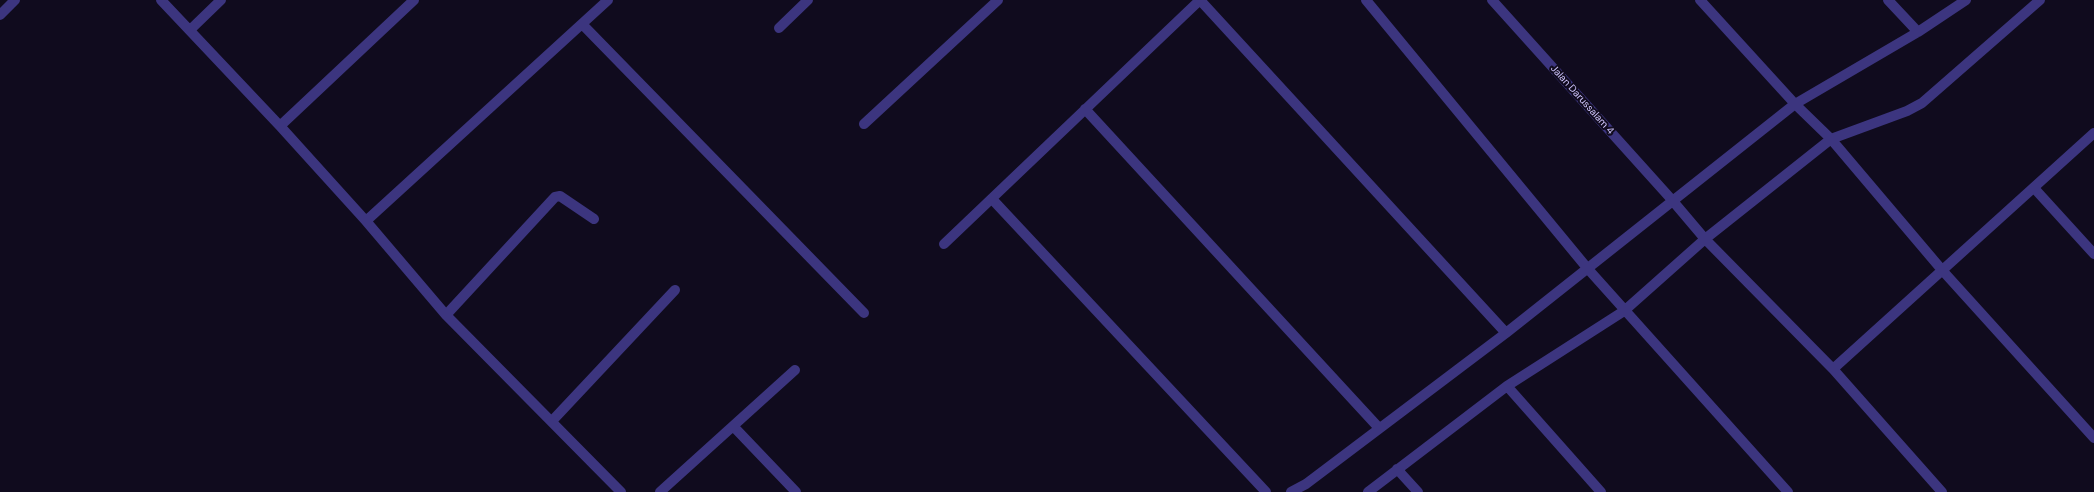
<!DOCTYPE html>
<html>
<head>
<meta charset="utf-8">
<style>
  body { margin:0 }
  canvas { display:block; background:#100b1e }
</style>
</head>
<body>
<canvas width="2094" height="492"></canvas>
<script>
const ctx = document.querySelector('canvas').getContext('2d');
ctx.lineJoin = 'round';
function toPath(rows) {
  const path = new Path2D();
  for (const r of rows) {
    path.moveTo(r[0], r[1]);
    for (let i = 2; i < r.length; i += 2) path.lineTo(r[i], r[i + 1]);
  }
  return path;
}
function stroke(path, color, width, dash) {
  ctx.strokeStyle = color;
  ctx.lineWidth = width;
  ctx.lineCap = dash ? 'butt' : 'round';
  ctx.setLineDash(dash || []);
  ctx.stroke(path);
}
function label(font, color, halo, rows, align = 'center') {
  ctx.font = font + ' "DM Sans",sans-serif';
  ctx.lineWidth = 4;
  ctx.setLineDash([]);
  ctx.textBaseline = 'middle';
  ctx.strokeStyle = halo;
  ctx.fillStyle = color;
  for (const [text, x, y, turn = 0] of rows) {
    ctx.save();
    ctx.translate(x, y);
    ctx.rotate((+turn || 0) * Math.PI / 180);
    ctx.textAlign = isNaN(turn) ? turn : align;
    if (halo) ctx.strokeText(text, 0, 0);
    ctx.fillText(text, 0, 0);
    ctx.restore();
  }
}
const street = toPath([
  [161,0,280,126,366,221,446,315,621,492],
  [1200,0,1506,333],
  [1366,0,1588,269,1788,492],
  [1492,0,1672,200,1705,239,1833,369,1942,492],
  [1700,0,1795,104,1831,139,1942,270,2094,438],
  [1888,0,1918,32],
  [0,15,15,0],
  [582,24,864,313],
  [779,28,808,0],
  [190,30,221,0],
  [1085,109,1379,428],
  [864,124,998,0],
  [280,126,414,0],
  [2034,188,2094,254],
  [992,199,1266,492],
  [366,221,608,0],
  [944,244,1200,0],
  [446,315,555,197,560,196,594,219],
  [1833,369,2094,133],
  [1507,386,1601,492],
  [552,421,675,290],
  [733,426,796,492],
  [1397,469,1418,492],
  [660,492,795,370],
  [1291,492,1306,484,1506,333,1795,104,1918,32,1966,0],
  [1368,492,1507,386,1624,311,1705,239,1831,139,1907,111,1922,103,2040,0]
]);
const streetNames = [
  ["Jalan Darussalam 4",1582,100,48]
];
stroke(street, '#3c357f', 10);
label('10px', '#d2c8ff', '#100b1e', streetNames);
</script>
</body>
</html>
